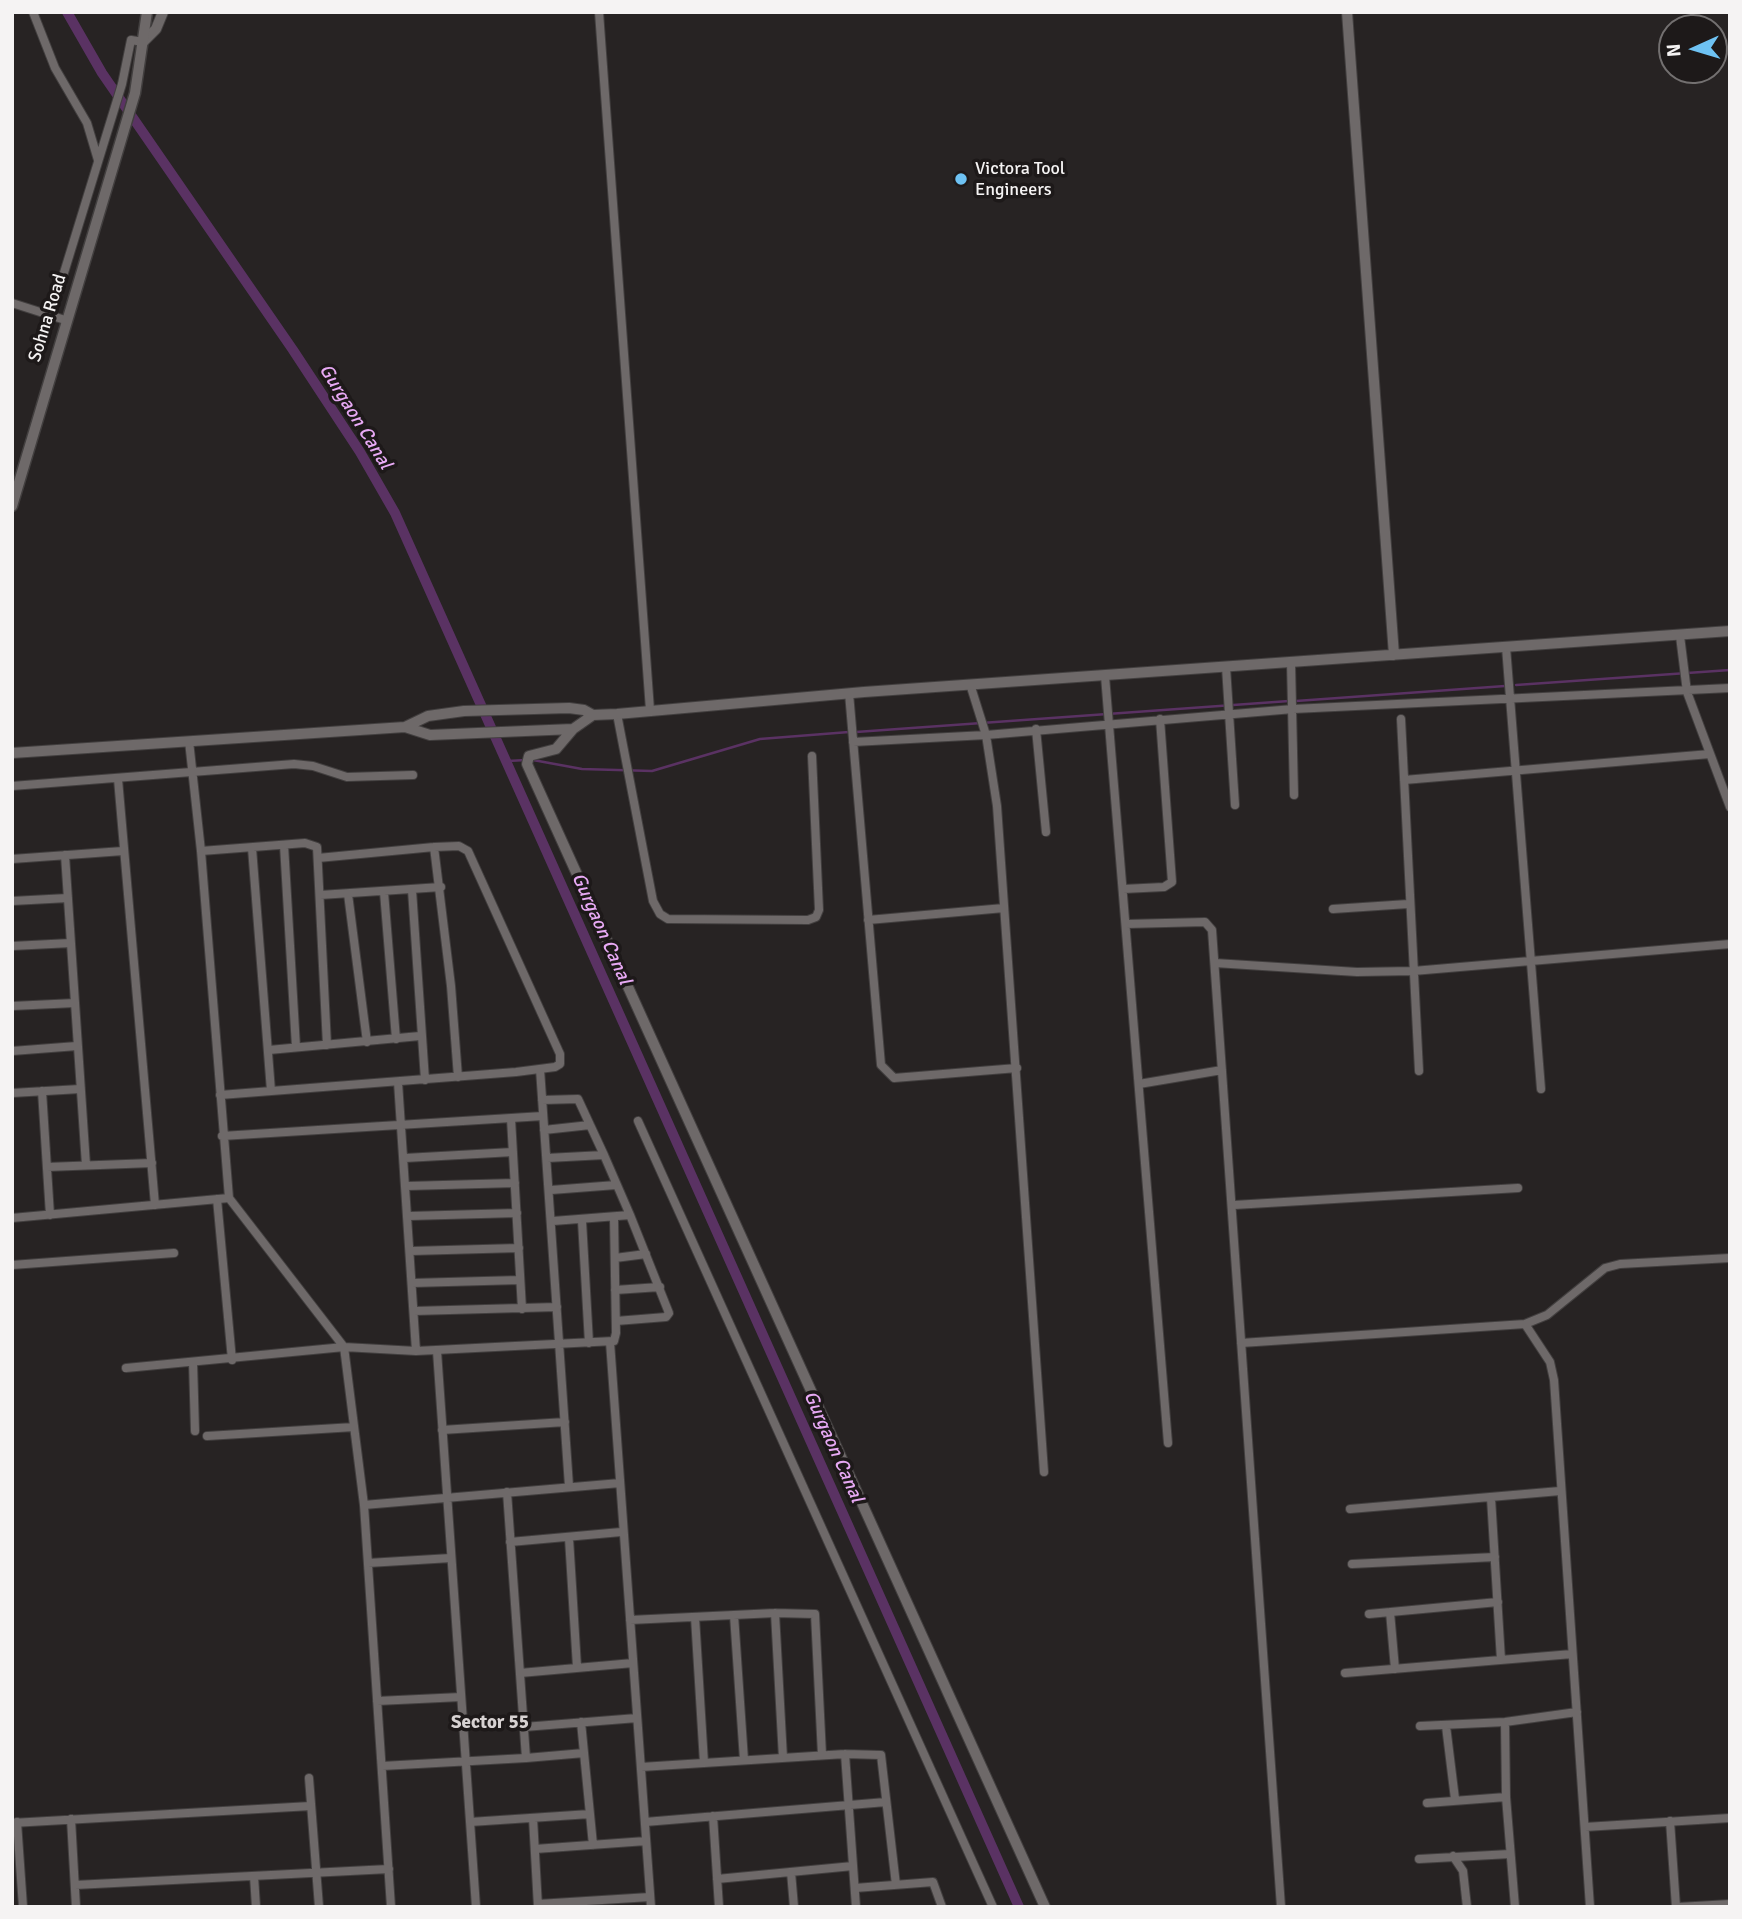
<!DOCTYPE html>
<html>
<head>
<meta charset="utf-8">
<style>
  body { margin:0 }
  #map { position:relative; width:1742px; height:1919px; overflow:hidden; background:#272323; font-family:Signika,sans-serif }
  canvas { display:block }
  .frame { position:absolute; inset:0; border:14px solid #f5f3f3; pointer-events:none }
  .north { position:absolute; left:1658px; top:14px; width:70px; height:70px; box-sizing:border-box; background:#1d1919; border:2px solid #737070; border-radius:50%; rotate:266deg; font-size:19px; font-weight:700; line-height:28px; text-align:center; color:#f5f3f3 }
  .north::after { content:''; display:block; margin:auto; width:24px; height:32px; background:#6ec2f3; clip-path:polygon(50% 0,100% 100%,50% 72%,0 100%) }
</style>
</head>
<body>
<div id="map">
<canvas width="1742" height="1919"></canvas>
<div class="frame"></div>
<div class="north">N</div>
</div>
<script>
const ctx = document.querySelector('canvas').getContext('2d');
ctx.lineJoin = 'round';
function toPath(rows) {
  const path = new Path2D();
  for (const r of rows) {
    path.moveTo(r[0], r[1]);
    for (let i = 2; i < r.length; i += 2) path.lineTo(r[i], r[i + 1]);
  }
  return path;
}
function stroke(path, color, width, dash) {
  ctx.strokeStyle = color;
  ctx.lineWidth = width;
  ctx.lineCap = dash ? 'butt' : 'round';
  ctx.setLineDash(dash || []);
  ctx.stroke(path);
}
function label(font, color, halo, rows, align = 'center') {
  ctx.font = font + ' Signika,sans-serif';
  ctx.lineWidth = 7;
  ctx.setLineDash([]);
  ctx.textBaseline = 'middle';
  ctx.strokeStyle = halo;
  ctx.fillStyle = color;
  for (const [text, x, y, turn = 0] of rows) {
    ctx.save();
    ctx.translate(x, y);
    ctx.rotate((+turn || 0) * Math.PI / 180);
    ctx.textAlign = isNaN(turn) ? turn : align;
    if (halo) ctx.strokeText(text, 0, 0);
    ctx.fillText(text, 0, 0);
    ctx.restore();
  }
}
const stream = toPath([
  [1516,685,1730,670],
  [1296,701,1505,686],
  [856,732,1289,701],
  [533,760,582,769,652,771,760,739,849,732],
  [508,761,526,760]
]);
const canal = toPath([
  [67,12,102,73,293,350,360,452,395,513,1019,1907]
]);
const minor = toPath([
  [33,12,55,68,87,123,98,160],
  [599,12,650,710],
  [12,303,65,320],
  [51,315,122,84,131,40,143,42],
  [1680,636,1687,692,1730,807],
  [1506,647,1541,1089],
  [1291,663,1294,795],
  [1226,667,1235,805],
  [1105,676,1168,1443],
  [970,684,986,735,997,806,1044,1472],
  [849,693,881,1065,894,1078,1017,1068],
  [617,714,653,901,660,914,668,919,808,920,816,917,819,910,812,756],
  [1401,719,1419,1071],
  [1036,729,1046,832],
  [189,741,201,851,229,1198,344,1347,364,1505,391,1907],
  [853,742,986,735,1293,709,1730,688],
  [118,779,155,1205],
  [1404,780,1710,754],
  [12,786,294,764,313,766,347,777,413,775],
  [284,845,296,1047],
  [434,847,451,986,458,1077],
  [252,848,271,1091],
  [201,851,305,843,317,847,327,1045],
  [65,855,86,1165],
  [12,859,123,851],
  [1123,889,1164,887,1172,882,1160,719],
  [412,890,425,1080],
  [384,892,396,1039],
  [348,894,367,1042],
  [320,895,441,887],
  [12,901,68,898],
  [1333,909,1408,904],
  [868,920,1004,908],
  [1126,924,1205,922,1212,930,1281,1907],
  [12,946,71,943],
  [1215,963,1357,972,1413,971,1730,944],
  [12,1006,75,1003],
  [269,1050,420,1036],
  [12,1051,77,1046],
  [540,1069,569,1486],
  [398,1082,416,1351],
  [1139,1084,1222,1070],
  [42,1091,50,1215],
  [12,1093,80,1089],
  [220,1095,516,1072,555,1067,560,1064,560,1054,468,851,459,846,434,847,318,858],
  [542,1100,578,1099,604,1155],
  [511,1119,522,1309],
  [638,1121,993,1907],
  [544,1130,590,1125],
  [222,1136,543,1116],
  [405,1158,513,1152],
  [547,1158,604,1155,630,1215,553,1221],
  [47,1167,152,1163],
  [407,1186,515,1183],
  [551,1190,616,1185],
  [217,1199,232,1360],
  [1234,1205,1518,1188],
  [409,1216,517,1213],
  [12,1218,229,1198],
  [582,1221,589,1343],
  [411,1251,519,1248],
  [615,1258,646,1254],
  [12,1265,174,1253],
  [412,1283,520,1280],
  [615,1290,660,1287],
  [414,1311,557,1307],
  [616,1321,666,1317,669,1313,630,1215],
  [1525,1324,1550,1362,1554,1380,1590,1907],
  [610,1342,651,1907],
  [1241,1343,1525,1324,1547,1315,1605,1268,1620,1264,1730,1258],
  [437,1351,476,1907],
  [193,1362,195,1431],
  [126,1368,344,1347,416,1351,614,1341,616,1333,614,1218],
  [442,1430,565,1422],
  [207,1436,354,1427],
  [1491,1498,1501,1660],
  [364,1505,620,1483],
  [1350,1509,1560,1491],
  [569,1538,577,1667],
  [510,1542,621,1532],
  [368,1563,451,1558],
  [1352,1564,1495,1557],
  [1390,1612,1395,1669],
  [775,1613,783,1758],
  [1369,1614,1498,1602],
  [734,1615,744,1760],
  [695,1617,704,1763],
  [630,1620,775,1613,815,1614,822,1755],
  [520,1673,633,1663],
  [1345,1673,1572,1654],
  [377,1701,461,1697],
  [581,1722,593,1845],
  [1505,1722,1506,1797,1515,1907],
  [1420,1726,1505,1722,1577,1712],
  [1446,1726,1455,1799],
  [524,1727,637,1718],
  [845,1754,856,1907],
  [526,1758,584,1753],
  [382,1766,526,1758,507,1492],
  [641,1767,845,1754,881,1755,896,1885],
  [309,1778,319,1907],
  [1427,1803,1506,1797],
  [713,1816,719,1907],
  [533,1818,538,1907],
  [71,1819,76,1907],
  [1670,1821,1676,1907],
  [17,1822,23,1907],
  [470,1822,590,1814],
  [645,1822,886,1802],
  [12,1823,311,1806],
  [1585,1827,1730,1818],
  [535,1849,646,1841],
  [1453,1856,1463,1871,1467,1907],
  [1419,1859,1510,1854],
  [791,1872,794,1907],
  [254,1876,256,1907],
  [717,1879,853,1866],
  [75,1885,389,1869],
  [855,1888,933,1882,942,1907],
  [538,1904,650,1897],
  [1678,1907,1730,1904]
]);
const tertiary = toPath([
  [1347,12,1394,655],
  [143,42,156,29,163,12],
  [405,727,428,716,464,711,569,708,584,710,593,715,617,714,864,692,1730,631],
  [573,729,556,749,529,756,527,764,1045,1907],
  [12,753,405,727,430,735,573,729,593,715]
]);
const secondary = toPath([
  [12,506,135,93,147,12]
]);
const markers = [
  [961,179,7,"#6ec2f3"]
];
const poiNames = [
  ["Victora Tool",975,169],
  ["Engineers",975,190]
];
const streetNames = [
  ["Sohna Road",48,318,-73]
];
const waterNames = [
  ["Gurgaon Canal",355,417,58],
  ["Gurgaon Canal",601,929,66],
  ["Gurgaon Canal",833,1447,66]
];
const neighbourhoodNames = [
  ["Sector 55",490,1723]
];
stroke(stream, '#5a3263', 2.5);
stroke(canal, '#5a3263', 10);
stroke(minor, '#423f3f', 10);
stroke(tertiary, '#423f3f', 12);
stroke(secondary, '#423f3f', 13);
stroke(minor, '#6e6969', 8);
stroke(tertiary, '#6e6969', 10);
stroke(secondary, '#6e6969', 10);
for (const [x, y, r, color] of markers) {
  const dot = new Path2D();
  dot.arc(x, y, r, 0, 2 * Math.PI);
  ctx.fillStyle = color;
  ctx.fill(dot);
  stroke(dot, '#1d1919', 2.5);
}
label('18px', '#f5f3f3', '#1d1919', poiNames, 'left');
label('18px', '#f5f3f3', '#1d1919', streetNames);
label('italic 19px', '#e7a9f4', '#1d1919', waterNames);
label('bold 19px', '#d7d2d2', '#1d1919', neighbourhoodNames);
</script>
</body>
</html>
